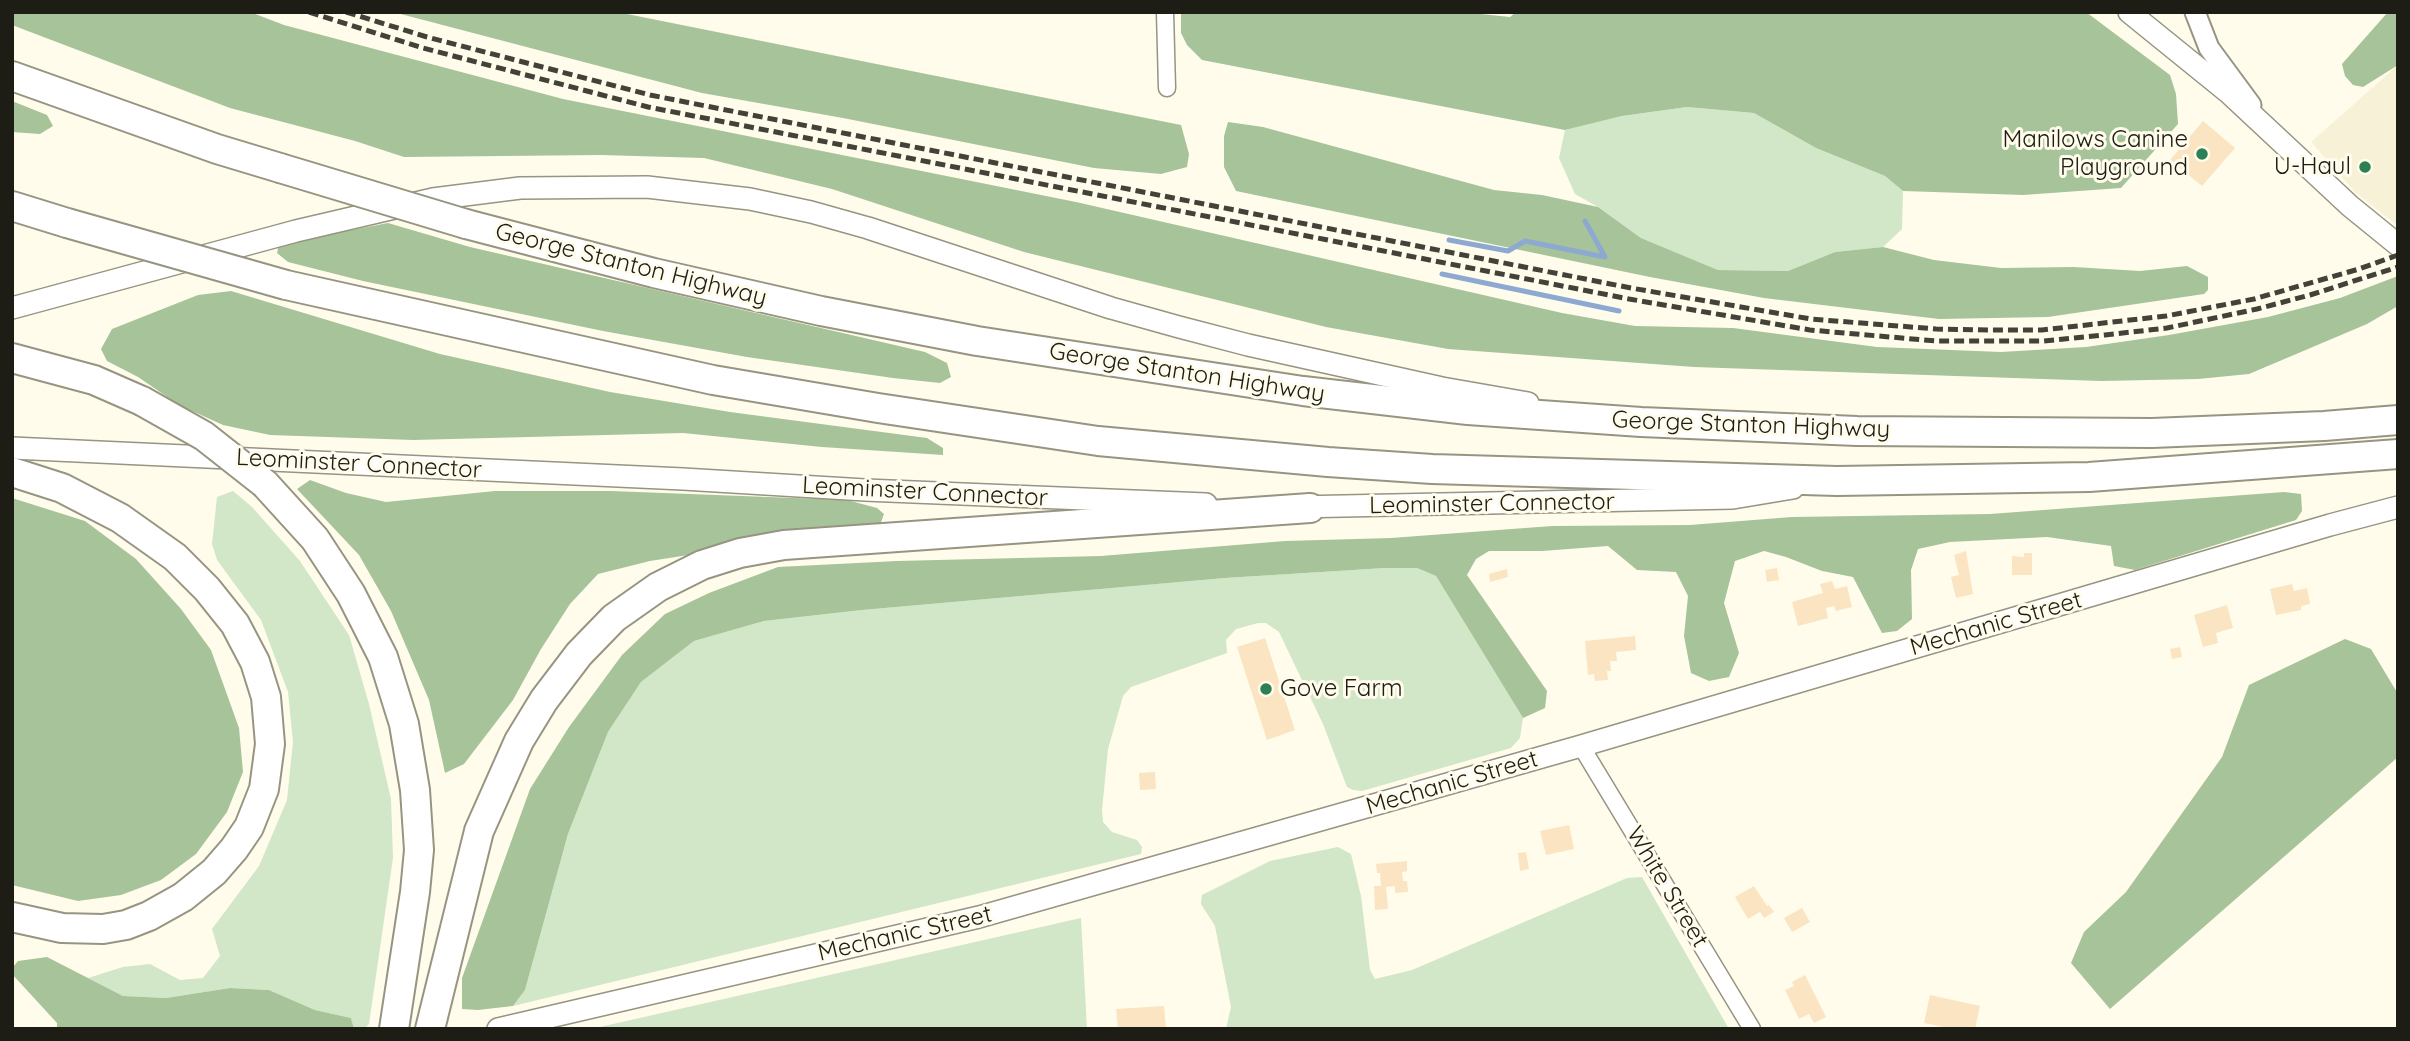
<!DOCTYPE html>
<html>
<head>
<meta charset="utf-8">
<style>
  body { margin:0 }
  #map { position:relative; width:2410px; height:1041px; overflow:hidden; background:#fffcec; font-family:Quicksand,sans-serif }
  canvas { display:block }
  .frame { position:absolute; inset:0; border:14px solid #1d1c15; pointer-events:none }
</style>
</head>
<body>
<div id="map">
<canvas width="2410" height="1041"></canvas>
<div class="frame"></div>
</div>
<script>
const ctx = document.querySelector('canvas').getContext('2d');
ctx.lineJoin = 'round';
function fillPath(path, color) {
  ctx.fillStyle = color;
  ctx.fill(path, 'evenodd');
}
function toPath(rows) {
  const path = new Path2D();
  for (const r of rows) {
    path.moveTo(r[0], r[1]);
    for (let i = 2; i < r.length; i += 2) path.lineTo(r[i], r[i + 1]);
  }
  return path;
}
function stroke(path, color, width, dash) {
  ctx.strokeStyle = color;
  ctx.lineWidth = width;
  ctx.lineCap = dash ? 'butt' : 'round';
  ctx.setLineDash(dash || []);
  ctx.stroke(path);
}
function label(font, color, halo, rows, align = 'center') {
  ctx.font = font + ' Quicksand,sans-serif';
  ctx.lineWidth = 6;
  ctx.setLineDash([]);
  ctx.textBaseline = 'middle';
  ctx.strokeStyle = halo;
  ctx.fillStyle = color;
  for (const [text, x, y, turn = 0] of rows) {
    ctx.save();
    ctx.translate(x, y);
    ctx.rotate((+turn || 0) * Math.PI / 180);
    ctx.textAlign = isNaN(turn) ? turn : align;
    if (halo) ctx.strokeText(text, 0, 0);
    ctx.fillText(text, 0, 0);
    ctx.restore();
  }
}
const built = toPath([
  [2398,65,2398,226,2355,192,2311,142]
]);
const green = toPath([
  [1687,107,1754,113,1816,148,1885,176,1903,191,1902,229,1883,247,1835,252,1788,271,1718,270,1641,238,1598,207,1575,194,1559,158,1565,130,1622,116],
  [233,491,252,507,300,561,349,635,369,704,391,799,393,858,369,1024,364,1029,354,1029,351,1018,315,1010,269,990,230,988,166,998,123,996,88,978,123,967,150,964,180,980,203,978,220,956,212,929,259,866,287,800,293,742,288,692,261,620,217,560,212,544,217,497],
  [1385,568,1417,568,1436,576,1523,718,1520,738,1511,748,1362,791,1353,790,1347,787,1323,724,1279,632,1266,623,1258,623,1236,629,1226,640,1227,653,1131,687,1123,696,1108,749,1102,810,1103,822,1112,832,1137,840,1142,847,1141,854,513,1006,525,990,568,834,608,732,641,682,694,641,764,621,862,610,1225,578],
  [1338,847,1351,854,1361,896,1370,970,1375,979,1412,970,1627,878,1642,877,1729,1029,1226,1029,1231,1007,1215,926,1201,904,1202,895,1270,861],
  [1081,918,1087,1029,591,1029,728,998]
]);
const forest = toPath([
  [12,12,250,12,284,25,563,99,1076,202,1562,313,1635,326,1733,328,1877,347,2001,352,2086,347,2169,335,2268,317,2340,298,2398,276,2398,306,2367,324,2249,374,2198,379,2101,381,1694,367,1448,349,1326,327,1024,252,832,189,704,158,601,155,404,157,355,141,230,108,12,25],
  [393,12,617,12,1181,125,1189,154,1187,167,1161,174,1094,168,843,118,702,93],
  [1181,12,1461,12,1510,17,1516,12,2086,12,2170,75,2176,94,2178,124,2121,188,2023,195,1903,191,1885,176,1816,148,1754,113,1687,107,1622,116,1565,130,1202,60,1187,45,1181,33],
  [2388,12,2398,12,2398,65,2363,87,2353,85,2345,76,2342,64],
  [12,101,47,115,53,126,40,134,12,132],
  [1228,122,1263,127,1494,190,1542,195,1598,207,1641,238,1718,270,1788,271,1835,252,1883,247,1934,260,2001,268,2074,267,2140,271,2187,266,2208,277,2208,290,2204,294,2048,317,1939,319,1764,298,1650,277,1236,191,1224,167,1224,136],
  [388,223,470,247,925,352,947,363,951,377,940,383,893,378,747,357,603,331,363,281,288,262,277,253,279,244],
  [231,291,440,354,610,392,730,412,927,438,943,448,943,455,822,447,683,433,413,440,270,435,223,425,179,405,138,377,107,361,101,349,112,329,198,295],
  [310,480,346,493,386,502,495,491,611,491,847,500,877,508,884,514,880,525,650,561,598,574,570,604,541,649,513,700,464,764,445,773,429,700,391,611,359,555,297,489],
  [2284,492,2301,494,2302,511,2296,520,2135,570,2114,566,2111,546,2047,537,1950,542,1918,549,1911,570,1912,619,1897,631,1882,633,1853,577,1822,571,1786,557,1764,551,1735,561,1724,603,1739,653,1729,677,1709,681,1691,673,1684,636,1688,596,1676,572,1637,570,1608,546,1542,551,1489,551,1476,559,1467,575,1547,691,1545,708,1523,718,1436,576,1417,568,1385,568,1225,578,862,610,764,621,694,641,641,682,608,732,568,834,525,990,513,1006,478,1010,462,1009,462,978,530,789,569,727,622,655,665,614,709,593,778,567,897,561,1101,556,1285,541,1391,538,1552,526,1690,525,1792,517,1990,514],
  [12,498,85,521,136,559,181,609,211,650,239,728,243,772,227,812,196,854,161,880,121,895,78,901,12,885],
  [2345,639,2371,649,2398,694,2398,757,2110,1009,2071,963,2084,932,2126,892,2222,757,2249,685],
  [47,957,123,996,166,998,230,988,269,990,315,1010,351,1018,354,1029,57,1029,57,1023,12,974,12,968,18,961]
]);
const stream = toPath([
  [1449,240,1508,251,1525,241,1605,257,1585,221],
  [1442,274,1619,311]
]);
const building = toPath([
  [2203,121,2235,148,2202,186,2170,160],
  [1966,551,1973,594,1956,598,1951,577,1959,575,1954,555],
  [2024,553,2032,553,2032,575,2012,575,2012,556,2024,557],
  [1777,568,1779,580,1767,582,1765,570],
  [1507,569,1508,577,1490,582,1489,574],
  [1832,581,1835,589,1847,586,1852,607,1836,611,1834,606,1826,608,1828,618,1798,626,1792,602,1823,593,1820,584],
  [2292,584,2294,591,2307,588,2310,604,2301,606,2301,610,2276,615,2270,589],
  [2227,605,2233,628,2216,633,2218,643,2203,647,2194,615],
  [1635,636,1636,650,1616,652,1617,661,1610,661,1611,671,1607,671,1608,680,1595,681,1594,674,1588,675,1585,641],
  [1265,638,1295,730,1267,740,1237,647],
  [2180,647,2182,657,2172,659,2170,649],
  [1155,772,1156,789,1140,790,1139,773],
  [1569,825,1574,849,1546,855,1540,831],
  [1526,852,1529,869,1520,871,1518,853],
  [1407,861,1407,871,1402,872,1403,881,1407,881,1408,892,1395,893,1395,886,1386,887,1388,909,1375,910,1374,886,1381,886,1380,873,1377,873,1376,864],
  [1754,886,1767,906,1769,905,1774,912,1764,918,1760,912,1748,919,1735,897],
  [1802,908,1810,922,1792,932,1784,918],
  [1805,975,1826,1017,1814,1023,1809,1014,1799,1019,1785,990,1794,986,1792,982],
  [1930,995,1980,1006,1975,1029,1953,1029,1924,1023],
  [1164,1006,1166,1029,1118,1029,1116,1009]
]);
const minor = toPath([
  [1165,12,1167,88],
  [1581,746,1752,1029]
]);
const tertiary = toPath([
  [2195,12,2209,48,2251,105]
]);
const secondary = toPath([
  [2129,12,2229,93,2350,206,2398,245],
  [12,308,296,231,433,199,520,188,647,187,750,199,811,212,868,228,1111,308,1179,327,1248,345,1442,388,1528,403],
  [12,448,683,479,865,490,1206,504],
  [1295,507,1733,498,1793,488],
  [498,1029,979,917,1581,746,2330,525,2398,507]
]);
const motorway = toPath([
  [12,76,217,149,280,168],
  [12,206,67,223],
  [466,224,654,273,821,311,977,341,1303,391,1468,410,1641,422,1857,431,2152,433,2324,426,2398,420],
  [286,285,713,380,878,408,1098,441,1328,462,1432,469,1837,481,2089,477,2398,454],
  [12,358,94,380,142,401],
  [12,472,62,488,120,518,175,557,207,589,235,624,255,662,266,697,270,744,264,789,249,827,234,849,214,872,183,897,149,916,126,925,103,929,62,928,12,917],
  [265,484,315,539,351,594,383,657,404,724,415,790,419,850,415,892,394,1029],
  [430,1029,479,831,519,741,544,700,579,654,614,618,658,587,702,565,740,553,784,545,1310,508]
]);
const rail = toPath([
  [309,12,423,48,648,107,1629,299,1810,330,1936,341,2043,341,2105,335,2167,328,2257,309,2310,295,2398,267],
  [346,12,427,37,650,95,1631,288,1811,319,1936,329,1989,330,2042,330,2166,316,2254,299,2359,269,2398,255]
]);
const motorwayBridge = toPath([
  [280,168,466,224],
  [67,223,286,285],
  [142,401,204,436,265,484]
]);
const markers = [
  [2202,154,7,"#2c8053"],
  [2365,167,7,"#2c8053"],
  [1266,689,7,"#2c8053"]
];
const poiNames = [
  ["Manilows Canine",2188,140],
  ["Playground",2188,168],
  ["U-Haul",2351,167],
  ["Gove Farm",1280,689,"left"]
];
const streetNames = [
  ["George Stanton Highway",631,265,14],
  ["George Stanton Highway",1187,373,9],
  ["George Stanton Highway",1751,425,2],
  ["Leominster Connector",359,464,3],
  ["Leominster Connector",925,492,3],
  ["Leominster Connector",1492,504,-1],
  ["Mechanic Street",1996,624,-16],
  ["Mechanic Street",1452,783,-16],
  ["White Street",1667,887,59],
  ["Mechanic Street",905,934,-13]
];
fillPath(built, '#f7f2d7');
fillPath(green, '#d2e6c8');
fillPath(forest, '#a7c399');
stroke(stream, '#8ea9d1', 5);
fillPath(building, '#fbe4c1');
stroke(minor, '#979481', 19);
stroke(tertiary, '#979481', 23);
stroke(secondary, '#979481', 24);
stroke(motorway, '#979481', 32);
stroke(minor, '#fff', 16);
stroke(tertiary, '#fff', 19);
stroke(secondary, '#fff', 21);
stroke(motorway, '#fff', 28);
stroke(rail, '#434239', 5, [10, 5]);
stroke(motorwayBridge, '#979481', 32, []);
stroke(motorwayBridge, '#fff', 28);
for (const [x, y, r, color] of markers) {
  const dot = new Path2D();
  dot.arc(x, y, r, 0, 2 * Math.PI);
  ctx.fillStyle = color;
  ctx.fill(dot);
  stroke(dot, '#fffcec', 2.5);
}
label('24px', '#1d1c15', '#fffcec', poiNames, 'right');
label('24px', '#1d1c15', '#fffcec', streetNames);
</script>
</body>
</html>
